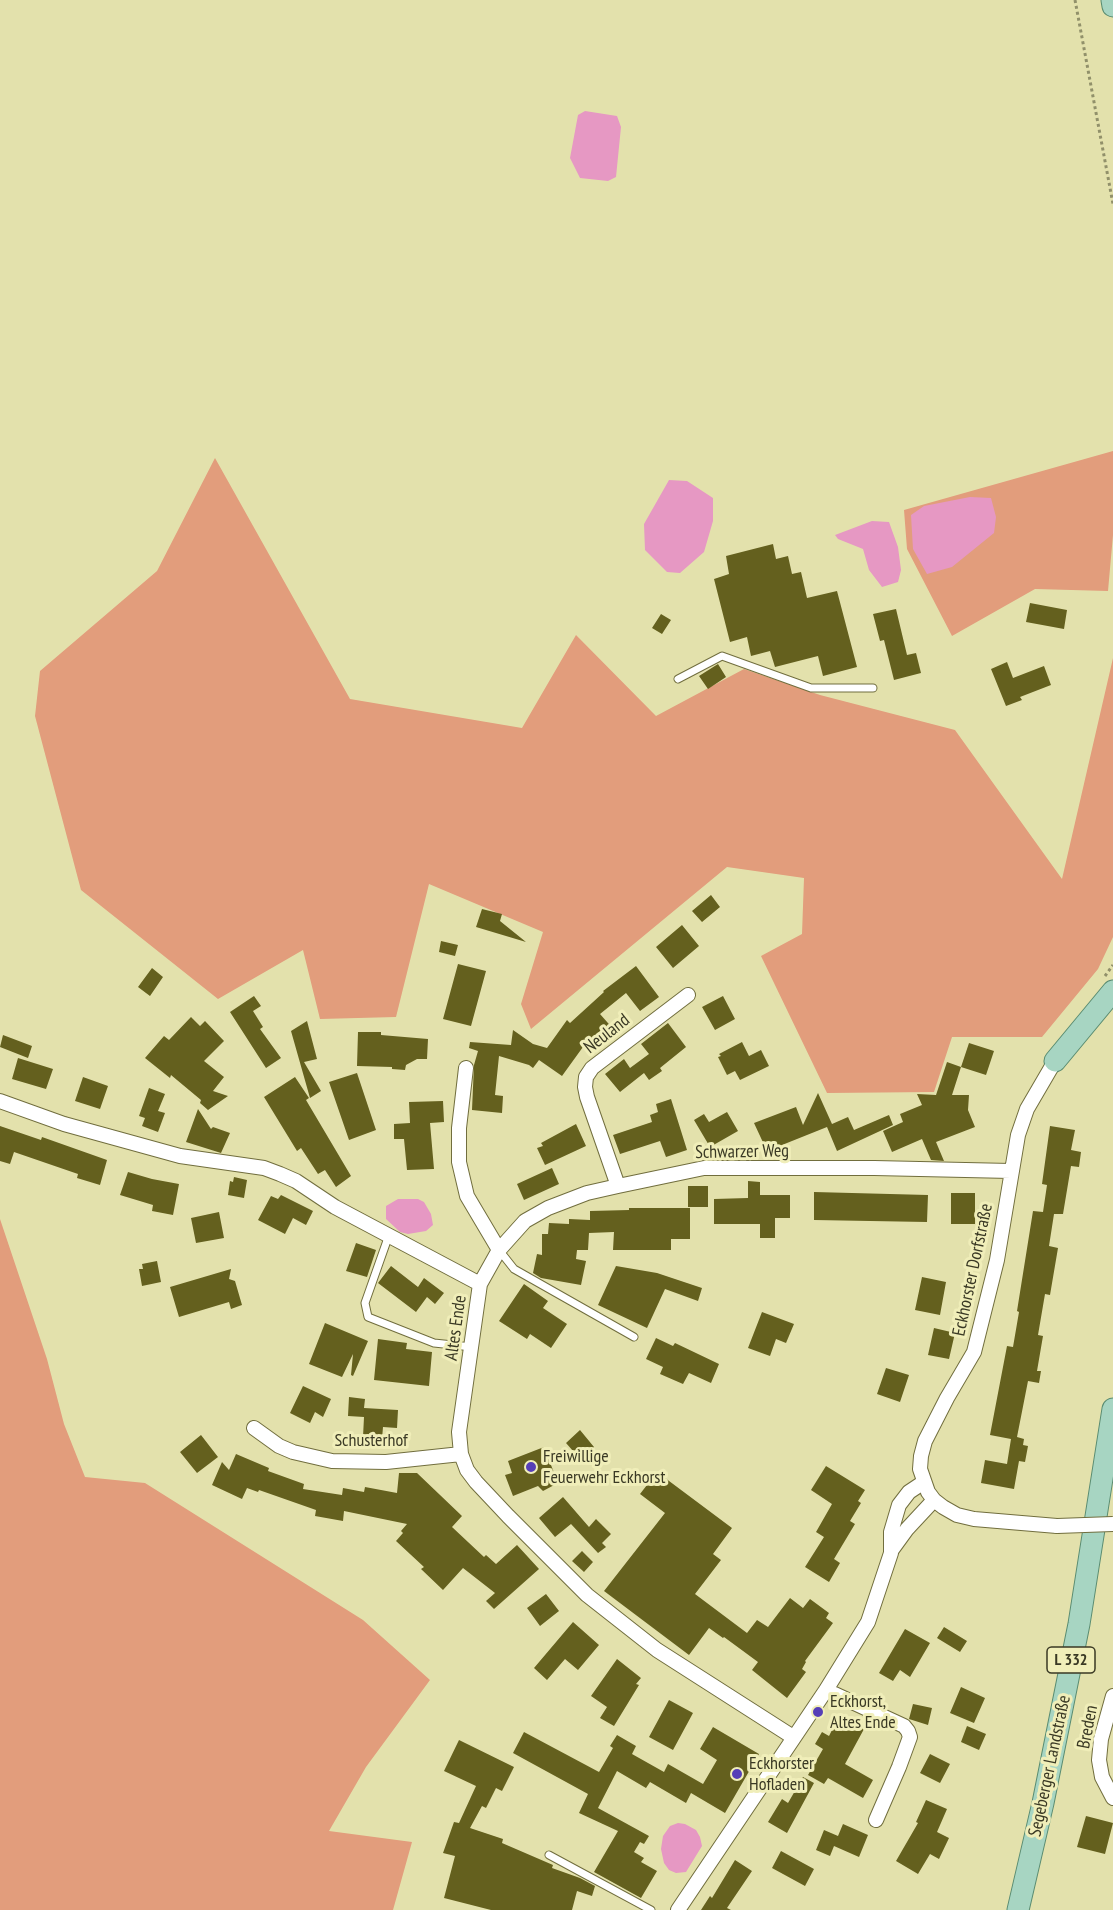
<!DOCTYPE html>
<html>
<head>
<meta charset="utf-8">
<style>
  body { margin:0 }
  canvas { display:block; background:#e3e1ac }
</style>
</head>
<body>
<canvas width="1113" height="1910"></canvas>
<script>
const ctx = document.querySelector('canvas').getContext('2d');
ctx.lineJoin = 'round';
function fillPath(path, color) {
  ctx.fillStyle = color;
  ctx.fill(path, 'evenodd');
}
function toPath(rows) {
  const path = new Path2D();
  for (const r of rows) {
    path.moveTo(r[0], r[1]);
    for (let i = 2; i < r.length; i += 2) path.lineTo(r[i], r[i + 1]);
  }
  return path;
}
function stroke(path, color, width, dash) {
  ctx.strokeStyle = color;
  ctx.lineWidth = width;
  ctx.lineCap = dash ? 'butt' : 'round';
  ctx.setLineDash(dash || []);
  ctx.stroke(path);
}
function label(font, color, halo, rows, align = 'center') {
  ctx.font = font + ' "PT Sans Narrow",sans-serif';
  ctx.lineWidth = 6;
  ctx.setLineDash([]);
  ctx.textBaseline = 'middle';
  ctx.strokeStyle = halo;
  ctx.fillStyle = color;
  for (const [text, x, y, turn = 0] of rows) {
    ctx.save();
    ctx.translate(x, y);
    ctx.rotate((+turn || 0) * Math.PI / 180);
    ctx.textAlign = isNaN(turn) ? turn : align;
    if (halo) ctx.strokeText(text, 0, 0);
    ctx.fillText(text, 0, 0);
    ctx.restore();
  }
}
const green = toPath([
  [1113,451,1113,535,1108,591,1035,589,952,636,907,549,904,510],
  [215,458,350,699,522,728,576,635,656,716,744,669,820,695,955,730,1062,879,1113,658,1113,937,1098,969,1042,1037,952,1037,934,1092,827,1093,761,956,802,934,804,878,727,867,531,1029,521,1004,543,932,429,884,396,1017,320,1019,303,950,218,999,81,890,35,716,40,671,157,571],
  [0,1219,47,1359,64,1424,85,1477,145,1483,363,1620,430,1680,366,1767,329,1831,412,1842,393,1910,0,1910]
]);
const water = toPath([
  [585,111,617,116,621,127,616,177,608,181,580,178,570,158,578,115],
  [669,480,687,481,713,498,713,521,704,552,680,573,667,572,645,550,644,524],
  [970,497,991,498,996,517,994,533,952,567,927,574,913,549,911,515,924,506],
  [872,521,889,522,898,547,901,570,898,582,882,587,869,570,863,549,838,539,835,535],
  [398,1199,418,1199,424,1202,431,1214,433,1225,426,1231,408,1234,400,1232,386,1219,386,1206],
  [678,1823,685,1824,696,1830,700,1837,702,1846,686,1872,676,1873,669,1870,664,1863,661,1849,663,1836,670,1826]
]);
const building = toPath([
  [773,544,776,559,788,556,792,574,801,572,807,598,837,591,857,667,823,676,818,656,775,667,770,651,751,656,747,637,730,642,714,579,729,574,726,556],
  [1030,603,1067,610,1064,629,1026,622],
  [896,609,907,655,916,653,921,673,894,680,884,640,880,641,873,614],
  [661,614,671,620,662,634,652,628],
  [1007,662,1013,678,1044,666,1051,685,1020,697,1022,700,1006,706,991,669],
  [718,664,726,677,708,689,699,676],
  [711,895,720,907,702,922,692,911],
  [482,909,502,914,500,921,526,942,476,927],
  [682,925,699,946,673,968,656,947],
  [441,941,458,945,455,956,439,952],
  [458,964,486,971,471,1026,443,1019],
  [636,966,659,997,640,1011,626,993,600,1014,615,1031,595,1049,588,1040,562,1076,539,1060,533,1068,529,1065,499,1056,495,1095,503,1096,502,1113,472,1110,474,1065,478,1051,469,1048,470,1042,511,1045,513,1030,533,1044,547,1048,567,1020,570,1023,604,992,603,991],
  [152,968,163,977,150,996,138,987],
  [254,996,261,1006,253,1011,263,1027,260,1029,281,1058,266,1068,230,1012],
  [723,996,735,1019,715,1030,702,1007],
  [191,1017,200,1026,205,1021,224,1041,204,1061,224,1077,213,1091,228,1096,208,1110,200,1103,201,1100,171,1075,170,1078,145,1058,164,1036,169,1040],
  [307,1021,317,1059,304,1062,321,1091,310,1098,291,1031],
  [668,1023,686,1047,660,1068,662,1071,649,1080,644,1073,620,1092,605,1074,624,1059,630,1068,649,1054,641,1044],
  [358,1032,381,1032,381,1035,428,1039,427,1059,417,1059,406,1065,405,1070,392,1069,392,1067,357,1066],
  [3,1035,32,1046,28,1058,0,1047],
  [742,1042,749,1056,761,1050,769,1066,740,1080,735,1071,727,1075,718,1057,721,1056,719,1054],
  [969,1043,994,1051,986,1075,961,1067],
  [18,1058,53,1069,46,1089,12,1079],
  [947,1062,961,1067,952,1095,969,1095,968,1110,975,1127,936,1142,944,1161,931,1160,922,1139,892,1152,883,1131,903,1122,900,1114,922,1105,917,1094,936,1095],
  [357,1073,376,1130,349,1140,329,1082],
  [83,1077,108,1086,100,1109,75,1101],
  [295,1077,309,1098,306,1100,351,1176,336,1187,325,1170,318,1174,301,1148,297,1151,264,1097],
  [149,1088,165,1094,158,1111,165,1113,158,1132,142,1126,145,1118,139,1116],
  [818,1093,832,1124,848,1117,854,1130,889,1115,893,1125,837,1151,827,1127,767,1151,754,1123,796,1107,803,1125],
  [671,1099,687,1150,666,1157,660,1141,620,1154,613,1135,652,1122,650,1115,658,1112,656,1104],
  [443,1101,444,1122,430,1123,434,1169,407,1170,404,1139,394,1139,394,1124,410,1123,409,1102],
  [198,1109,211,1129,213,1127,230,1133,221,1153,186,1142],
  [727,1112,738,1131,710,1147,694,1120,704,1114,709,1122],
  [576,1124,586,1146,545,1165,537,1148,543,1146,541,1143],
  [0,1126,41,1140,42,1137,107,1160,100,1185,77,1178,78,1174,14,1152,10,1164,0,1161],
  [1050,1126,1075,1130,1071,1150,1081,1152,1079,1167,1071,1166,1063,1214,1054,1214,1049,1246,1058,1248,1050,1295,1045,1294,1038,1335,1043,1336,1037,1371,1041,1371,1039,1383,1028,1381,1017,1437,1024,1439,1023,1445,1028,1446,1025,1462,1019,1461,1014,1489,981,1483,985,1460,1007,1464,1011,1439,990,1435,1007,1346,1013,1347,1019,1312,1017,1311,1033,1211,1043,1212,1047,1185,1042,1184],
  [552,1168,559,1184,524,1200,517,1184],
  [128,1172,152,1179,179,1184,173,1215,152,1211,153,1205,120,1195],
  [234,1177,247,1180,244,1198,228,1195,230,1181,233,1182],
  [748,1181,760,1182,760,1195,790,1195,790,1218,775,1218,775,1238,760,1238,760,1224,714,1224,714,1199,748,1198],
  [688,1186,708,1186,708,1207,688,1207],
  [814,1192,928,1195,927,1222,814,1220],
  [951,1193,975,1193,975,1224,951,1224],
  [281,1195,313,1211,306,1225,293,1218,285,1234,258,1220,271,1196,278,1199],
  [629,1208,690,1208,690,1239,671,1239,671,1250,613,1250,614,1232,589,1233,588,1250,577,1250,576,1259,586,1261,581,1285,541,1278,533,1273,537,1254,542,1255,542,1234,548,1234,549,1223,569,1224,569,1219,590,1220,590,1211,629,1210],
  [219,1212,224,1238,196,1243,191,1218],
  [356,1243,376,1250,367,1277,346,1271],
  [157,1261,161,1282,142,1286,139,1269,143,1269,142,1264],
  [391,1266,418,1287,424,1278,444,1293,435,1304,427,1297,416,1312,378,1283],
  [616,1266,657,1273,702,1288,698,1301,665,1289,647,1328,598,1305],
  [231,1269,229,1279,235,1281,242,1305,231,1309,229,1302,179,1317,170,1287],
  [922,1277,946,1282,940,1315,915,1310],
  [524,1284,548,1301,543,1308,567,1324,551,1348,530,1334,527,1339,499,1321],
  [762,1312,794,1324,786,1343,776,1339,770,1356,748,1348],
  [325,1323,368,1341,353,1376,351,1375,353,1354,342,1377,309,1364],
  [934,1328,955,1333,949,1359,928,1355],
  [656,1338,673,1346,675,1343,719,1364,711,1383,689,1373,683,1384,660,1374,663,1367,646,1359],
  [378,1339,407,1343,406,1349,432,1352,429,1386,374,1380],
  [886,1368,909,1375,900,1402,877,1394],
  [303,1386,331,1399,323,1417,315,1412,310,1423,290,1413],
  [349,1397,365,1399,364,1408,398,1410,397,1428,383,1427,382,1439,363,1437,364,1417,348,1416],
  [580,1430,594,1447,580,1459,566,1443],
  [201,1435,218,1457,197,1473,180,1452],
  [544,1447,558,1483,543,1491,538,1486,513,1496,505,1475,512,1473,508,1461],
  [236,1454,269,1468,268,1471,304,1484,303,1489,342,1495,343,1488,364,1492,365,1487,397,1493,399,1473,417,1473,462,1516,452,1527,484,1557,486,1555,496,1564,517,1545,539,1569,494,1609,486,1601,495,1593,463,1568,443,1590,421,1569,424,1567,396,1541,403,1533,401,1531,407,1524,344,1511,343,1521,315,1516,316,1510,259,1490,258,1492,247,1488,242,1499,212,1485,222,1462,229,1470],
  [826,1466,865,1490,858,1501,861,1503,850,1521,855,1524,834,1559,840,1563,829,1582,805,1567,824,1537,816,1532,832,1504,811,1490],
  [657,1472,732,1528,713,1554,721,1560,695,1594,747,1633,757,1620,768,1627,790,1598,803,1608,810,1599,829,1613,826,1618,833,1623,805,1661,806,1662,802,1669,806,1672,787,1698,752,1670,758,1662,724,1637,723,1638,709,1628,689,1655,604,1591,665,1513,640,1494],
  [563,1497,589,1527,596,1519,611,1534,602,1543,606,1547,598,1553,571,1524,555,1537,539,1518],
  [582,1551,593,1562,584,1572,572,1561],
  [546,1594,559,1611,540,1626,527,1608],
  [573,1622,599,1645,578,1670,565,1659,547,1680,534,1668],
  [944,1627,967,1641,960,1652,937,1638],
  [905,1629,930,1643,910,1677,900,1670,893,1681,879,1673],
  [617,1659,641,1678,636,1684,639,1685,614,1726,600,1718,607,1707,591,1696],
  [961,1687,985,1698,974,1723,950,1713],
  [669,1700,693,1713,673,1750,649,1737],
  [913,1704,932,1708,928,1725,909,1719],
  [843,1718,864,1729,845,1764,873,1780,863,1798,828,1778,824,1784,808,1775,823,1749,815,1744,822,1732,829,1736,835,1724,839,1726],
  [967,1726,986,1734,979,1750,961,1742],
  [713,1727,759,1754,725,1813,691,1793,686,1803,650,1782,646,1788,617,1771,598,1808,649,1836,644,1844,640,1842,634,1852,644,1858,641,1862,657,1871,641,1898,594,1872,618,1831,579,1813,588,1794,513,1753,524,1732,599,1772,613,1748,610,1746,617,1735,636,1746,632,1754,664,1772,668,1764,703,1784,717,1760,700,1749],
  [459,1740,514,1767,502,1791,496,1788,486,1808,482,1806,470,1828,503,1839,502,1843,553,1865,552,1868,580,1878,595,1886,592,1896,577,1891,572,1910,491,1910,444,1898,455,1856,443,1853,454,1822,459,1823,476,1786,444,1771],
  [930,1754,950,1764,940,1783,920,1773],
  [803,1777,814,1783,787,1833,768,1822,782,1799,788,1803],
  [926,1800,947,1809,937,1832,949,1838,939,1859,930,1854,918,1874,896,1861,918,1823,916,1822],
  [1086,1816,1113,1823,1105,1854,1077,1847],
  [843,1824,868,1835,859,1857,834,1846,830,1856,816,1850,824,1830,838,1836],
  [781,1851,814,1869,805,1886,772,1868],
  [735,1860,752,1871,727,1908,731,1910,701,1910,710,1896,712,1898]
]);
const path = toPath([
  [1075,0,1113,204],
  [1105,976,1113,965]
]);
const lane = toPath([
  [678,679,722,656,811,688,873,688],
  [389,1235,365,1303,368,1317,434,1343,472,1347],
  [499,1250,514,1269,634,1337],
  [549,1855,651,1910]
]);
const street = toPath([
  [1055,1061,1027,1109,1018,1135,997,1260,974,1352,947,1398,925,1441,921,1456,920,1469,928,1492,934,1500,943,1507,957,1515,974,1519,1057,1526],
  [466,1068,459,1128,459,1162,467,1196,499,1250],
  [0,1101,64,1124,180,1156,264,1168,280,1174,296,1181,335,1207,480,1284,459,1432,461,1454,467,1470,476,1482,508,1516,587,1595,657,1650,793,1737],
  [618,1186,587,1097,585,1087,586,1077,592,1068,688,995],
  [480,1284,499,1250,525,1221,548,1208,587,1193,618,1186,704,1168,874,1168,1011,1171],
  [254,1428,279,1446,293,1452,332,1461,386,1462,461,1454],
  [891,1551,907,1529,934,1500],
  [826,1690,904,1726,908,1731,910,1737,899,1767,876,1820],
  [1113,1696,1101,1739,1099,1760,1102,1777,1113,1798],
  [678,1910,826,1690,868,1622,891,1553,891,1532,899,1505,909,1492,924,1482]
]);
const primary = toPath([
  [1112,0,1113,6],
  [1055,1061,1113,991],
  [1018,1910,1043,1803,1079,1624,1113,1409]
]);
const streetBridge = toPath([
  [1057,1526,1113,1524]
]);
const markers = [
  [531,1467,6,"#563fb7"],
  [818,1712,6,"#563fb7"],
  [737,1774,6,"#563fb7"]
];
const shields = [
  [1071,1660,48]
];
const shieldNames = [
  ["L 332",1071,1660]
];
const streetNames = [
  ["Neuland",607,1034,-38],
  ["Schwarzer Weg",742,1152,-1],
  ["Eckhorster Dorfstraße",973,1270,-78],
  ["Altes Ende",456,1328,-82],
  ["Schusterhof",371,1441],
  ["Breden",1088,1727,-79],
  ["Segeberger Landstraße",1050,1766,-78]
];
const poiNames = [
  ["Freiwillige",543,1457],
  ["Feuerwehr Eckhorst",543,1478],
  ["Eckhorst,",830,1702],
  ["Altes Ende",830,1723],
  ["Eckhorster",749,1764],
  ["Hofladen",749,1785]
];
fillPath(green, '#e29d7c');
fillPath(water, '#e698c3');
fillPath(building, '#64601e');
stroke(lane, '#716e3e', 9);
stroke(street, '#716e3e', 16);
stroke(primary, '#5a8c71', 23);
stroke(path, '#91906a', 3, [3, 3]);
stroke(lane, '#fff', 7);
stroke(street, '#fff', 14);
stroke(primary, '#a7d5c2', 21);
stroke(streetBridge, '#716e3e', 16, []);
stroke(streetBridge, '#fff', 14);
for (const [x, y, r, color] of markers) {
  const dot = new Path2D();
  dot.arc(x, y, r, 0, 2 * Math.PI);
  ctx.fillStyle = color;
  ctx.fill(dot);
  stroke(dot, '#f0eeb9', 2);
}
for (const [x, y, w] of shields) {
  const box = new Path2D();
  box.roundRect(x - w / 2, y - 13, w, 26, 4.5);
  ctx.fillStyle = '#f0eeb9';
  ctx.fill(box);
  stroke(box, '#3a3924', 1.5);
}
label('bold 16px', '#3a3924', null, shieldNames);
label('18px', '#3a3924', '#f0eeb9', streetNames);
label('18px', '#3a3924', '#f0eeb9', poiNames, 'left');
</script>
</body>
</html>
